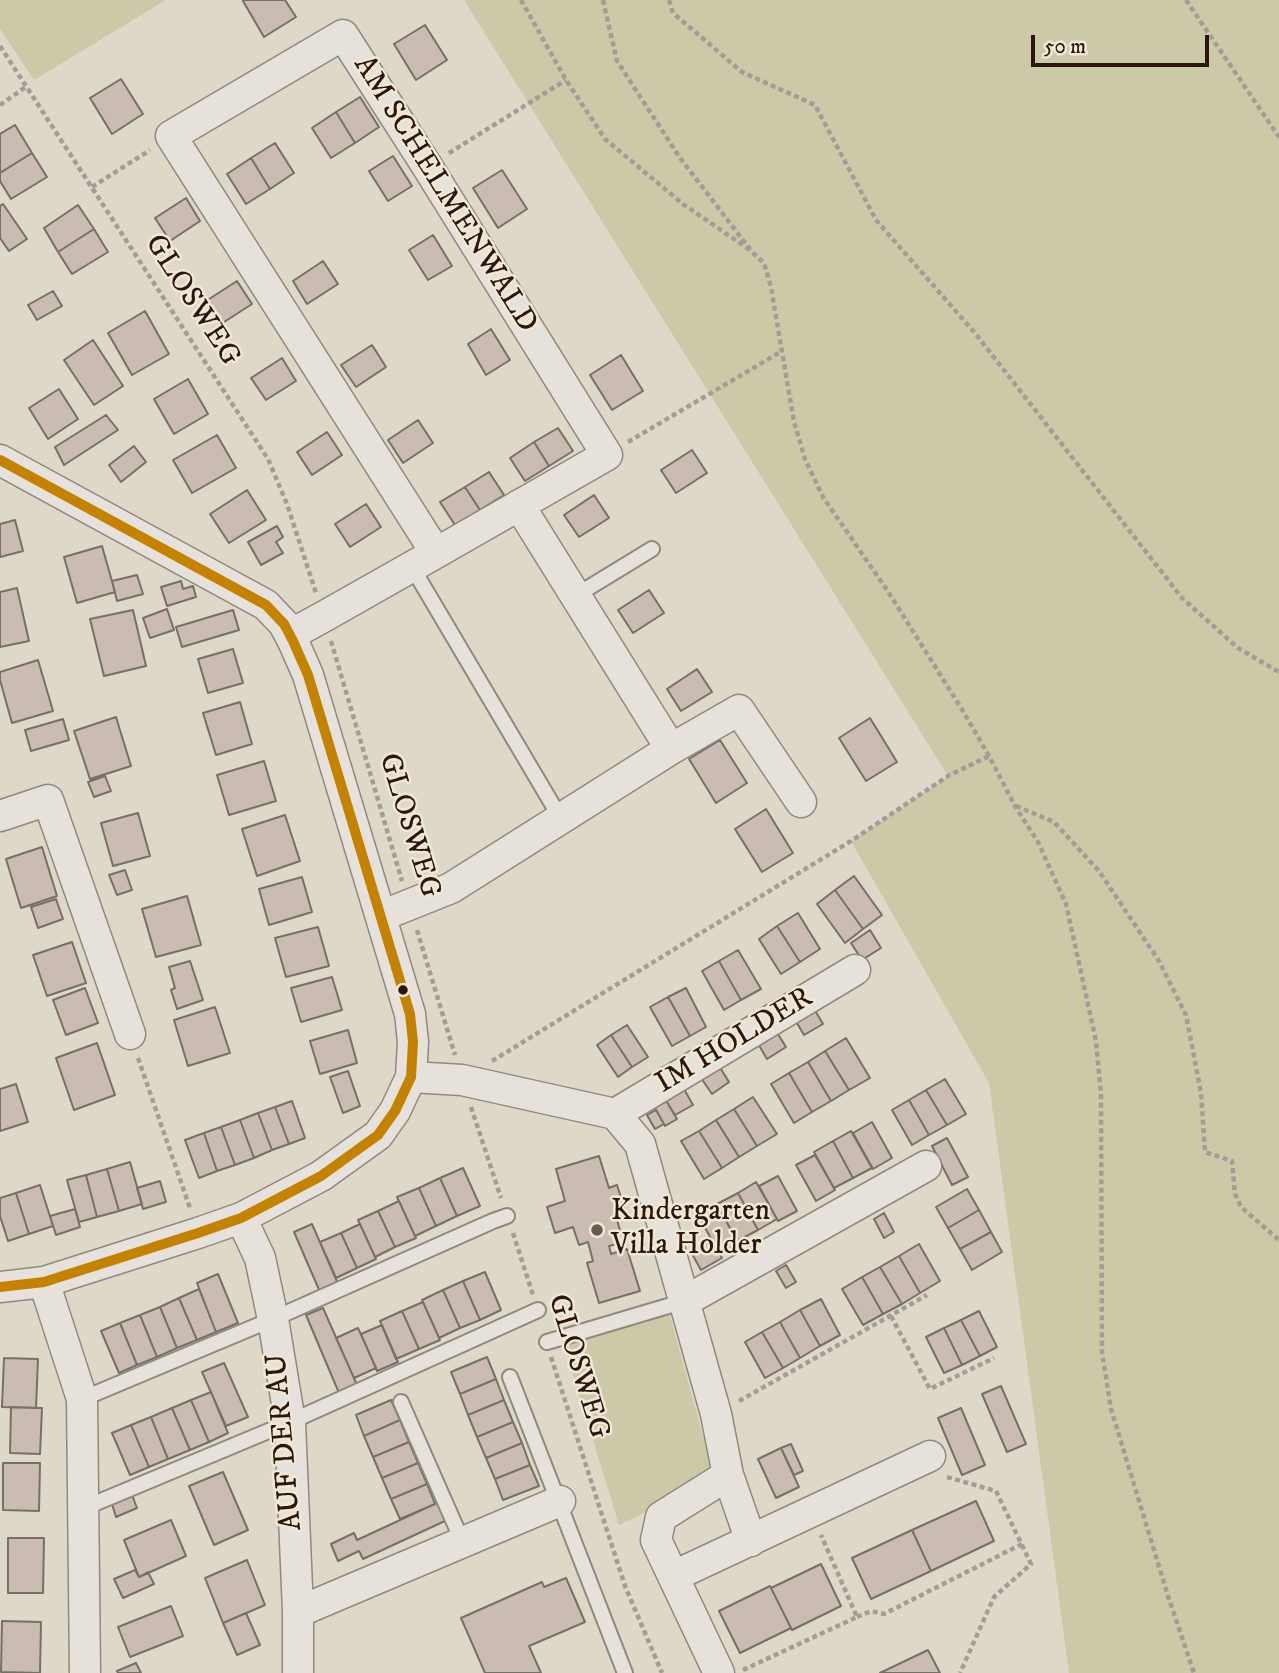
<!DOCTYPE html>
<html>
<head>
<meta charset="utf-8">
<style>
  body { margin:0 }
  #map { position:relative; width:1279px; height:1673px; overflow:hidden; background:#ded8c9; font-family:"IM FELL DW Pica",serif }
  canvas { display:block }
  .scale { position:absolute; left:1031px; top:35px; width:178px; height:32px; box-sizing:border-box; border:4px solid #2c160b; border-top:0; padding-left:9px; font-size:21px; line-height:24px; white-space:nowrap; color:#2c160b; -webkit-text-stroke:5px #efe8d6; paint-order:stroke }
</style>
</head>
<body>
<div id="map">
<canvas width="1279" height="1673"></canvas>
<div class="scale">50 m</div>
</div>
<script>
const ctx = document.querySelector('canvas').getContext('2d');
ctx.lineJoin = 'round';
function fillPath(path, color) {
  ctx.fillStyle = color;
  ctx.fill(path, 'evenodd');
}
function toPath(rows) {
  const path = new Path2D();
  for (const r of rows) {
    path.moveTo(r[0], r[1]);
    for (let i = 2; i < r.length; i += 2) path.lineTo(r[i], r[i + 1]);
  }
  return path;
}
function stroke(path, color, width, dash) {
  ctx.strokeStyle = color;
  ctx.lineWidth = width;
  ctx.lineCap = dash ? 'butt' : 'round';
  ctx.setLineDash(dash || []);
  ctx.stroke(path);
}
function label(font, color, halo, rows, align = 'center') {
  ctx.font = font + ' "IM FELL DW Pica",serif';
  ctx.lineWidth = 5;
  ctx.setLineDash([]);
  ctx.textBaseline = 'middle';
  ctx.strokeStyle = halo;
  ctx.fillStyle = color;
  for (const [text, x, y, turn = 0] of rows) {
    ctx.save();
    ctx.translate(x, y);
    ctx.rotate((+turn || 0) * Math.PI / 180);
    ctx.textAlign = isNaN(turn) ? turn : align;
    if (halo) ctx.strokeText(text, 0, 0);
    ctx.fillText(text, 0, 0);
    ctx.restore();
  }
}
const green = toPath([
  [0,0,166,0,34,80,0,29],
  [464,0,1279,0,1279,1673,1069,1673,989,1083,851,841,948,776],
  [663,1313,670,1316,713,1472,703,1484,619,1525,564,1345]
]);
const building = toPath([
  [244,0,285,0,296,17,264,37,243,1,244,0],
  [425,25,447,60,416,80,394,44,425,25],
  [121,79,143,114,112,134,90,98,121,79],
  [360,97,379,127,355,143,336,112,360,97],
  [336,112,355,143,331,158,312,128,336,112],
  [15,125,32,153,0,173,0,134,15,125],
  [275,143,294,173,270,189,251,158,275,143],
  [32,153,47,177,11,199,0,181,0,173,32,153],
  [393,156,412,186,388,201,369,171,393,156],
  [251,158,270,189,246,204,227,174,251,158],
  [502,170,527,209,498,228,473,188,502,170],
  [186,198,200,221,170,241,155,218,186,198],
  [3,204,27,239,9,251,0,238,0,206,3,204],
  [78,205,94,229,58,252,44,228,78,205],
  [94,229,108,252,72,274,58,252,94,229],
  [433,235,452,266,428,280,409,250,433,235],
  [323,261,338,284,307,304,293,281,323,261],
  [237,281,252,304,221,324,206,301,237,281],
  [53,291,62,306,37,320,28,305,53,291],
  [145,311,169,354,132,375,108,333,145,311],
  [491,329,510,360,486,375,468,344,491,329],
  [93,340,123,386,94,405,64,360,93,340],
  [372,345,386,367,356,387,341,365,372,345],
  [621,355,643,391,612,410,590,375,621,355],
  [282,358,296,381,266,400,251,378,282,358],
  [188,379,208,414,174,434,154,399,188,379],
  [59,389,78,419,48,439,29,408,59,389],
  [106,415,118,430,64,465,55,447,106,415],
  [418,420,433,443,403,463,388,440,418,420],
  [558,428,573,451,549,466,534,442,558,428],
  [327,432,342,455,312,475,297,452,327,432],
  [217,435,236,468,192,493,173,460,217,435],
  [534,442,549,466,525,481,510,458,534,442],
  [134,446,146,462,121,482,109,465,134,446],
  [692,450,707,473,676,493,661,470,692,450],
  [489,472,504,495,480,510,465,487,489,472],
  [465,487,480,510,455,525,440,502,465,487],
  [247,490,266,520,229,543,210,514,247,490],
  [594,495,609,518,579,537,564,515,594,495],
  [366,504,381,527,350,547,335,524,366,504],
  [15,520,23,551,0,557,0,524,15,520],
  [277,526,283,537,276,542,283,553,261,565,248,542,277,526],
  [102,546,115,592,77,603,64,557,102,546],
  [137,575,143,594,117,601,112,581,137,575],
  [181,581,183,589,193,586,196,597,167,606,161,587,181,581],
  [17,588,29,641,0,647,0,592,17,588],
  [649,590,664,613,633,633,618,610,649,590],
  [167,609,174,630,150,638,143,618,167,609],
  [133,610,146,666,104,676,90,619,133,610],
  [233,610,239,630,182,647,176,627,233,610],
  [233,649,243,683,208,693,198,659,233,649],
  [38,660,53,711,12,723,0,680,0,672,38,660],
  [697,669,712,692,681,711,667,689,697,669],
  [240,702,252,744,216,755,203,713,240,702],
  [116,717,131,766,90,779,74,731,116,717],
  [870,718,897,762,866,781,839,738,870,718],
  [63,719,69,740,31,751,25,730,63,719],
  [720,740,747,783,716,803,689,759,720,740],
  [264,761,276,801,229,815,217,775,264,761],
  [105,776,111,791,94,797,88,782,105,776],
  [766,809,793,853,762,872,735,829,766,809],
  [138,813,150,856,113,866,101,823,138,813],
  [285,815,300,861,257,876,242,829,285,815],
  [42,847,57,896,21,908,6,859,42,847],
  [125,870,132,890,117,895,109,875,125,870],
  [854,876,882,915,863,929,835,890,854,876],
  [302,877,312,912,269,925,259,889,302,877],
  [835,890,863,929,845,943,817,904,835,890],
  [187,896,201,945,156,957,142,909,187,896],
  [56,899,63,919,38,928,31,907,56,899],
  [798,913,820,949,800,962,777,926,798,913],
  [777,926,800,962,781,974,759,939,777,926],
  [318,927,329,966,286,977,275,938,318,927],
  [870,930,881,948,862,960,851,943,870,930],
  [72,942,86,983,47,996,33,955,72,942],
  [738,950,761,989,741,1000,719,961,738,950],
  [190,961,203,1000,177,1009,171,990,175,988,169,967,190,961],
  [719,961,741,1000,724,1010,702,971,719,961],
  [332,977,342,1010,301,1022,291,988,332,977],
  [85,988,98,1023,66,1035,53,1000,85,988],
  [686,988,706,1027,690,1036,668,997,686,988],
  [668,997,690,1036,672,1046,650,1007,668,997],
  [215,1007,230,1053,188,1066,174,1020,215,1007],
  [813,1007,823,1024,804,1035,794,1018,813,1007],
  [627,1025,648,1057,632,1067,611,1035,627,1025],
  [348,1030,357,1063,320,1074,310,1041,348,1030],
  [776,1031,786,1047,767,1059,757,1042,776,1031],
  [611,1035,632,1067,618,1077,597,1045,611,1035],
  [846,1038,870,1078,849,1090,825,1051,846,1038],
  [97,1043,115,1095,74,1110,56,1058,97,1043],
  [825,1051,849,1090,831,1101,808,1062,825,1051],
  [808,1062,831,1101,812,1112,789,1073,808,1062],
  [719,1066,729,1082,712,1094,701,1078,719,1066],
  [348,1071,360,1106,343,1113,330,1077,348,1071],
  [789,1073,812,1112,794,1123,771,1084,789,1073],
  [945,1079,966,1114,947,1125,926,1090,945,1079],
  [16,1084,28,1122,0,1131,0,1089,16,1084],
  [684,1089,693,1105,675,1115,665,1099,684,1089],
  [926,1090,947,1125,929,1135,909,1100,926,1090],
  [753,1097,777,1134,757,1146,734,1109,753,1097],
  [665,1099,677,1119,665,1126,654,1106,665,1099],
  [909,1100,929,1135,912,1145,892,1110,909,1100],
  [292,1101,305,1138,289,1144,275,1107,292,1101],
  [275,1107,289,1144,272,1150,258,1113,275,1107],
  [734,1109,757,1146,739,1157,716,1120,734,1109],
  [656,1110,664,1124,655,1129,647,1115,656,1110],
  [258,1113,272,1150,254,1158,240,1120,258,1113],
  [240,1120,254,1158,235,1165,221,1127,240,1120],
  [716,1120,739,1157,722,1168,699,1131,716,1120],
  [872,1122,892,1158,873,1169,853,1133,872,1122],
  [221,1127,235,1165,217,1171,204,1133,221,1127],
  [699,1131,722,1168,704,1179,681,1141,699,1131],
  [851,1131,872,1168,853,1178,833,1141,851,1131],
  [204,1133,217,1171,199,1178,185,1140,204,1133],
  [947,1138,968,1177,952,1185,932,1146,947,1138],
  [833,1141,853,1178,834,1188,814,1152,833,1141],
  [815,1155,835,1190,816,1201,796,1165,815,1155],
  [599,1156,609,1188,617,1185,626,1213,616,1216,621,1234,614,1236,617,1244,609,1246,611,1254,627,1249,640,1291,599,1303,587,1263,593,1261,588,1242,579,1245,573,1227,555,1233,547,1207,565,1201,556,1169,599,1156],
  [130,1162,142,1204,119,1211,107,1169,130,1162],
  [463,1168,480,1206,457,1216,440,1178,463,1168],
  [107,1169,119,1211,97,1217,86,1175,107,1169],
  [86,1175,97,1217,79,1222,67,1180,86,1175],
  [778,1176,797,1211,778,1221,759,1186,778,1176],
  [440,1178,457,1216,436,1226,419,1188,440,1178],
  [160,1181,166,1202,143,1209,137,1188,160,1181],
  [756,1182,777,1219,758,1230,738,1193,756,1182],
  [40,1185,53,1226,29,1234,16,1193,40,1185],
  [419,1188,436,1226,415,1236,397,1197,419,1188],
  [967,1189,979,1210,948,1228,936,1207,967,1189],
  [16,1193,29,1234,8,1241,0,1216,0,1198,16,1193],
  [738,1193,758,1230,737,1241,717,1204,738,1193],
  [399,1201,416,1238,395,1247,378,1211,399,1201],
  [719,1208,738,1243,719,1254,700,1218,719,1208],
  [75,1209,80,1227,56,1235,50,1216,75,1209],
  [979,1210,991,1232,960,1249,948,1228,979,1210],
  [378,1211,395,1247,375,1257,358,1220,378,1211],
  [884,1213,894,1232,884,1238,874,1219,884,1213],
  [312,1224,338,1284,320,1292,294,1232,312,1224],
  [360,1224,376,1259,357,1268,341,1233,360,1224],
  [991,1232,1002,1252,972,1270,960,1249,991,1232],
  [341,1233,357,1268,336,1278,320,1242,341,1233],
  [712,1240,722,1258,701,1270,691,1252,712,1240],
  [919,1244,940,1281,920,1293,899,1256,919,1244],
  [899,1256,920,1293,902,1304,880,1267,899,1256],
  [786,1265,796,1282,786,1288,776,1271,786,1265],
  [880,1267,902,1304,883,1314,862,1277,880,1267],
  [485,1272,501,1310,480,1320,463,1281,485,1272],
  [218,1274,238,1323,216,1332,197,1283,218,1274],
  [862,1277,883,1314,863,1325,842,1289,862,1277],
  [463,1281,480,1320,460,1328,443,1290,463,1281],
  [199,1289,216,1332,197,1340,179,1298,199,1289],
  [443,1290,460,1328,439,1338,422,1300,443,1290],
  [179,1298,197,1340,177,1348,160,1307,179,1298],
  [821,1299,840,1335,820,1346,800,1310,821,1299],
  [423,1302,440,1340,419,1349,402,1311,423,1302],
  [160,1307,177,1348,157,1357,140,1315,160,1307],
  [323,1308,357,1385,339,1393,306,1315,323,1308],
  [800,1310,820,1346,800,1358,780,1322,800,1310],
  [402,1311,419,1349,396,1359,380,1321,402,1311],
  [979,1311,997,1347,980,1356,961,1320,979,1311],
  [140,1315,157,1357,137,1365,120,1323,140,1315],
  [961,1320,980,1356,962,1365,944,1328,961,1320],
  [780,1322,800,1358,783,1368,762,1332,780,1322],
  [120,1323,137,1365,119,1373,101,1331,120,1323],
  [382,1325,398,1362,377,1371,361,1334,382,1325],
  [358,1328,376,1368,354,1378,336,1338,358,1328],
  [944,1328,962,1365,944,1373,926,1337,944,1328],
  [762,1332,783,1368,765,1378,745,1342,762,1332],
  [487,1357,496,1379,460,1394,451,1372,487,1357],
  [4,1358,38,1359,36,1408,2,1407,4,1358],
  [224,1363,248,1417,226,1426,202,1372,224,1363],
  [496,1379,504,1400,468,1415,460,1394,496,1379],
  [1001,1386,1026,1444,1007,1452,982,1394,1001,1386],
  [211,1392,228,1433,209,1442,191,1400,211,1392],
  [191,1400,209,1442,190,1450,172,1408,191,1400],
  [391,1400,400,1420,364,1436,356,1415,391,1400],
  [504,1400,513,1422,477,1437,468,1415,504,1400],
  [11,1407,42,1408,40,1454,10,1453,11,1407],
  [172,1408,190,1450,168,1459,151,1417,172,1408],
  [961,1408,985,1465,962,1475,938,1418,961,1408],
  [151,1417,168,1459,149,1467,131,1425,151,1417],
  [400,1420,409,1442,373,1457,364,1436,400,1420],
  [513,1422,522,1443,486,1458,477,1437,513,1422],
  [131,1425,149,1467,130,1475,112,1433,131,1425],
  [409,1442,418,1463,382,1478,373,1457,409,1442],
  [522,1443,530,1465,495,1479,486,1458,522,1443],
  [791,1444,803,1471,794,1475,781,1448,791,1444],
  [781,1448,799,1487,776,1498,758,1459,781,1448],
  [3,1463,40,1463,39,1511,3,1510,3,1463],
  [418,1463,427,1484,391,1499,382,1478,418,1463],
  [530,1465,539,1486,503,1500,495,1479,530,1465],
  [223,1472,248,1530,214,1545,189,1486,223,1472],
  [427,1484,435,1504,400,1519,391,1499,427,1484],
  [132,1495,137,1508,116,1517,112,1504,132,1495],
  [976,1501,994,1541,931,1571,912,1530,976,1501],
  [439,1502,447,1520,363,1559,359,1551,338,1561,331,1544,354,1533,357,1540,439,1502],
  [171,1520,186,1556,139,1577,124,1540,171,1520],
  [912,1530,931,1571,871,1599,852,1558,912,1530],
  [8,1538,44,1538,43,1593,8,1593,8,1538],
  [247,1560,265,1605,223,1623,205,1578,247,1560],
  [821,1564,841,1606,792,1630,771,1588,821,1564],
  [135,1570,139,1577,148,1572,154,1584,123,1598,114,1579,135,1570],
  [566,1578,585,1622,529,1646,541,1673,485,1673,461,1618,542,1582,544,1587,566,1578],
  [770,1586,791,1628,740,1653,719,1611,770,1586],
  [171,1606,183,1636,130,1657,118,1627,171,1606],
  [246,1613,260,1645,237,1655,223,1623,246,1613],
  [2,1621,41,1622,40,1673,1,1672,2,1621],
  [928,1650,940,1673,880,1673,928,1650],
  [136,1663,141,1673,118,1673,117,1671,136,1663]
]);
const path = toPath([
  [521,0,566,80,605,139,683,204,750,250],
  [603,0,617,61,680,158,753,253,764,263,771,287,794,422,805,459,823,497,887,590,963,711,989,756,1015,806,1038,842,1066,904,1096,1041,1101,1095,1102,1352,1111,1409,1168,1596,1194,1673],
  [669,0,673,13,742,72,815,105,876,220,975,333,1182,598,1238,648,1279,672],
  [1186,0,1279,137],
  [0,46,268,459,287,504,316,593],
  [0,105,27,86],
  [449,153,566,80],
  [92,187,150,150],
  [628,442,782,351],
  [331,641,402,881],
  [1016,806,1054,822,1099,871,1159,961,1186,1015,1201,1093,1205,1152,1232,1161,1235,1194,1241,1207,1279,1240],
  [417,930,455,1055],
  [138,1058,190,1208],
  [492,1061,851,841,948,776,989,756],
  [471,1107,501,1198],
  [513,1233,533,1295],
  [891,1316,930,1389,994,1358],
  [551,1357,625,1586,662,1673],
  [739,1401,927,1295],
  [947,1477,996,1491,1031,1564,994,1597,960,1673],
  [857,1617,871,1611,884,1614,1022,1544],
  [743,1670,857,1617,821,1535]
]);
const service = toPath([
  [412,567,561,819],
  [575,596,652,549],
  [547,1342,685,1301],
  [510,1377,625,1673],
  [82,1399,273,1319,493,1221,507,1216],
  [401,1402,463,1543],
  [84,1508,290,1422,538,1310]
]);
const minor = toPath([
  [0,460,266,605,284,624,293,641,308,675,410,1014,413,1042,411,1077,395,1111,378,1135,321,1176,241,1218,198,1233,44,1282,0,1287],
  [519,505,671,749,739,710,801,802],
  [290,635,323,617,436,553,607,455,427,166,343,35,171,136,436,553],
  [0,816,48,800,130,1034],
  [381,916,451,888,671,749],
  [411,1077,462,1080,615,1114,640,1144,716,1414,728,1475,751,1541],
  [615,1114,855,970],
  [241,1218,260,1258,273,1319,290,1422,298,1612,298,1673],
  [44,1282,82,1399,85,1673],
  [685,1301,926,1166],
  [674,1576,930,1456],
  [298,1612,560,1501],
  [719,1673,656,1540,661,1517,728,1475]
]);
const bus1 = toPath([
  [0,460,266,605,284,624,293,641,308,675,410,1014,413,1042,411,1077,395,1111,378,1135,321,1176,241,1218,198,1233,44,1282,0,1287]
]);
const markers = [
  [403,990,6,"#2c160b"],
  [597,1230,7,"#6a5a4e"]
];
const streetNames = [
  ["AM SCHELMENWALD",444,195,58],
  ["GLOSWEG",191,301,57],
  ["GLOSWEG",408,826,73],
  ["IM HOLDER",735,1042,-31],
  ["GLOSWEG",577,1367,73],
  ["AUF DER AU",286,1442,-95]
];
const poiNames = [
  ["Kindergarten",611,1213],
  ["Villa Holder",611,1247]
];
fillPath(green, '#ccc9a8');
fillPath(building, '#cbbcb3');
stroke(building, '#767067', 2);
stroke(service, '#90897f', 18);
stroke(minor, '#90897f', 33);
stroke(path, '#a29d97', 4.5, [5, 3.5]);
stroke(service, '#e6e2db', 14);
stroke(minor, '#e6e2db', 30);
stroke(bus1, '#c48203', 10);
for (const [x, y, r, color] of markers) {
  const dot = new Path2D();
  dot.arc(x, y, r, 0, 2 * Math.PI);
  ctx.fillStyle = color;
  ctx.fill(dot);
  stroke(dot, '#efe8d6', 2.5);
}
label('30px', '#2c160b', '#efe8d6', streetNames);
label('30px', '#2c160b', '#efe8d6', poiNames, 'left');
</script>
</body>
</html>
